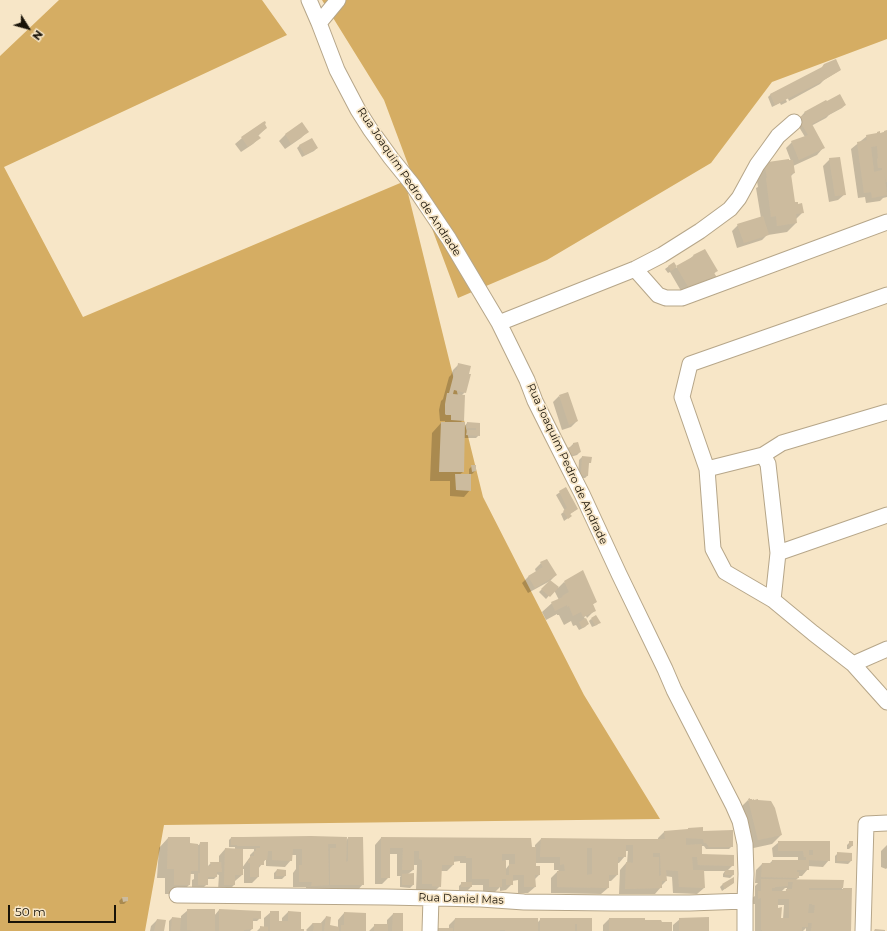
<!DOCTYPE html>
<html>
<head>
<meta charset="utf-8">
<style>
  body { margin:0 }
  #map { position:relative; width:887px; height:931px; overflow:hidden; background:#f7e6c7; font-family:Montserrat,sans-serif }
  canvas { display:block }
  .north { position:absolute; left:8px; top:8px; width:40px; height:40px; -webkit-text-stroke:3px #f7e6c7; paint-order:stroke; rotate:127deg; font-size:11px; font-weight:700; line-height:16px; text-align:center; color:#191308 }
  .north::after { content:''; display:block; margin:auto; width:14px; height:18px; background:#191308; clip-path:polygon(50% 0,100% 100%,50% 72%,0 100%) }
  .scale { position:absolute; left:8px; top:905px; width:108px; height:18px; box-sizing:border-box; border:2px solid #191308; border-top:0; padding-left:5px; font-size:12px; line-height:14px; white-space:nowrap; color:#191308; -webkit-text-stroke:3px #f7e6c7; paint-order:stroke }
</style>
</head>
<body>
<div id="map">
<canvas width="887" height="931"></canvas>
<div class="north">N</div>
<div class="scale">50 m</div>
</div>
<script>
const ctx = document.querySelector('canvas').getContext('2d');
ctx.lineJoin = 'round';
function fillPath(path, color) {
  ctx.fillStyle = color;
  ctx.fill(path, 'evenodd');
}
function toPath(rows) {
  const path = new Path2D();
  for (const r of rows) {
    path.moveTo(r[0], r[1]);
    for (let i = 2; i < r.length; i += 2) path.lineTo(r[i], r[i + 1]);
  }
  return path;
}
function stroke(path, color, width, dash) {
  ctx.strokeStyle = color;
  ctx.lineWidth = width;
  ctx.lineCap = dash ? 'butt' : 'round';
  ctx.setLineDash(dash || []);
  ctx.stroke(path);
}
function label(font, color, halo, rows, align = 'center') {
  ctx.font = font + ' Montserrat,sans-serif';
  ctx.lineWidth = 3.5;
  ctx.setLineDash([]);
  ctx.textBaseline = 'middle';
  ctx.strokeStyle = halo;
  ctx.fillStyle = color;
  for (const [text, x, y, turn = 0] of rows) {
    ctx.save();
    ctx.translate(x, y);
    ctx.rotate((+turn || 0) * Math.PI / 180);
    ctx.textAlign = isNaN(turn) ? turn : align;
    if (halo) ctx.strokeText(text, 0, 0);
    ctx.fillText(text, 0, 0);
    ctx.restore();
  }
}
const forest = toPath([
  [59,0,262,0,287,35,4,167,83,317,405,181,483,497,584,695,660,819,164,825,145,931,0,931,0,56],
  [322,0,887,0,887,39,772,82,711,163,547,260,458,298,384,100]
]);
const shadow = toPath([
  [835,60,840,70,837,72,824,80,820,84,789,101,784,89,781,89,787,102,781,105,780,103,772,107,768,97,771,94,821,69,824,65],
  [845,105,842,108,829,115,826,118,811,126,823,148,817,155,793,166,794,173,790,177,794,204,802,213,796,219,796,223,787,232,768,235,768,234,762,240,737,248,732,231,738,225,761,218,756,188,758,187,756,176,768,163,791,161,786,148,792,142,805,137,796,122,805,112],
  [264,124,266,128,258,136,259,138,253,144,241,152,235,144,242,138],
  [302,124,307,132,301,138,285,149,279,141,285,135],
  [887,131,887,197,883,198,880,201,866,203,865,197,858,198,851,149,867,136,882,133,884,132],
  [300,145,317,148,314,151,302,157,297,148],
  [830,159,845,194,838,200,829,202,823,166],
  [694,255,717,270,714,274,717,280,684,296,670,272,668,273,665,269,673,263,676,268,690,259],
  [459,364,465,392,462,395,463,420,460,423,464,427,467,423,479,424,479,435,476,438,464,438,463,472,459,475,469,475,469,469,472,466,475,471,472,474,470,474,470,490,464,497,450,496,450,481,430,481,432,433,441,423,445,423,445,421,440,421,439,410,441,401,443,399,449,377,451,375,453,370],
  [559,396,577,421,571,427,562,430,553,402],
  [573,444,580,452,577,455,567,458,571,448,570,447],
  [582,457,590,462,588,464,588,475,585,478,578,478,579,460],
  [566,488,577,509,570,514,571,516,564,521,561,514,565,511,556,495],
  [541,563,556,575,550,581,528,593,522,583,528,577,536,572,535,569],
  [550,581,558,588,564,582,596,602,592,605,595,610,587,618,586,616,584,617,588,624,585,627,579,630,576,625,573,626,571,621,564,625,559,615,557,615,557,614,546,620,542,612,552,603,559,600,554,590,546,599,539,592],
  [591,619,600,622,597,625,592,627,589,621],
  [748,800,781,835,772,844,749,849,739,809],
  [665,831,702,832,732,846,729,849,706,849,704,846,701,846,701,855,733,865,727,871,733,875,730,878,723,877,723,874,725,871,703,871,704,888,697,894,673,893,672,877,665,876,666,881,661,886,661,887,655,894,619,894,620,870,626,863,627,863,628,851,625,851,625,856,619,863,617,863,617,875,611,881,608,881,608,888,601,894,551,893,551,878,559,870,554,870,554,863,535,863,535,867,539,875,535,879,535,887,528,893,518,893,518,880,512,881,512,884,506,890,500,891,500,887,494,893,483,893,483,885,471,885,471,887,468,890,459,890,459,886,462,883,466,883,466,863,460,863,460,861,453,862,453,865,447,871,440,871,440,886,433,893,426,892,427,890,416,890,417,865,413,865,413,870,408,874,413,885,410,888,400,887,400,877,401,876,397,876,397,854,389,854,388,878,382,884,375,884,375,845,381,838,535,848,535,845,541,839,658,840,658,838],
  [505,860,509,860,509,865,505,870],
  [168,838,189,844,199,845,200,843,207,867,211,863,219,863,219,856,225,849,235,850,235,847,229,847,229,840,231,838,346,841,348,838,363,884,357,891,324,891,324,889,322,891,306,891,306,887,293,887,293,873,296,869,296,855,292,855,291,860,285,867,266,866,266,859,258,869,258,877,252,883,244,883,244,869,242,869,242,875,235,881,234,881,234,885,228,891,218,890,219,875,216,874,216,877,214,879,207,879,207,884,201,890,192,891,192,880,194,879,194,874,189,874,189,885,180,894,165,894,165,878,157,878,159,848],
  [242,849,254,849,254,851,250,855,250,857,242,868],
  [779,842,829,842,829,860,823,867,808,866,808,869,802,876,798,876,798,878,795,881,843,881,842,889,851,889,851,931,806,931,806,928,803,931,755,931,755,904,752,904,752,898,755,896,755,886,758,883,755,883,756,870,762,864,769,864,773,860,798,861,798,857,773,857,772,848],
  [785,888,787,888,787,890,784,892,781,892],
  [777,905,784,905,783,919,780,919],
  [850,842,852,846,849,849,847,849,847,845],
  [887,845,887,868,886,869,881,867,881,851],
  [838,853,851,861,848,864,835,863,835,856],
  [277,870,285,876,282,879,274,879,274,873],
  [722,885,730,885,722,891,720,887],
  [122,898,127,901,124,904,120,904,119,901],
  [188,910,214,916,219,910,260,918,257,921,252,921,252,929,250,931,169,931,169,921,172,918,181,919,181,916],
  [271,912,278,922,282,922,282,918,288,912,300,930,303,931,257,931,261,927,264,927,264,918],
  [344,913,365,931,369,931,375,925,387,925,387,920,393,914,402,931,307,931,306,930,312,924,320,924,326,917,329,926,338,927,338,920],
  [455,919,537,923,541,919,591,919,591,931,433,931,449,929,449,925],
  [609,919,644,921,671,931,603,931,603,925],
  [680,919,708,931,673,931,673,925],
  [157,920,163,931,150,931,151,926]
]);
const building = toPath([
  [836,59,841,70,819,83,775,105,770,94,822,67,824,64],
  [840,94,846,105,812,124,825,148,799,160,791,141,808,135,798,118,806,114,804,112,826,100,827,101],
  [265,121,266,123,265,124,267,128,258,135,261,138,248,147,241,137,263,122],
  [302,122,309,132,291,144,285,134],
  [887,130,887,182,886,182,884,171,887,195,872,198,871,192,864,193,857,142,867,140,866,135,877,133,877,132,880,131,880,133,884,132,884,131],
  [877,146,878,158,877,159,878,168,882,168,882,170,874,172,871,147],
  [312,138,318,148,305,155,299,145],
  [840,157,846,195,835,196,829,158],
  [789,159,789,160,793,160,795,173,791,174,795,202,798,202,798,204,802,203,804,213,796,214,797,223,777,226,776,216,771,217,766,178,767,178,765,166,768,162],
  [763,216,769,235,744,243,737,224],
  [705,249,718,271,714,273,719,280,710,285,707,279,690,290,676,266,694,256,693,255],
  [674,262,677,267,671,271,668,266],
  [458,363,471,366,469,374,471,374,466,393,454,390,453,394,465,395,464,421,451,420,451,415,446,415,445,414,445,404,447,393,449,393,455,370,457,370],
  [568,392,578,421,569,425,559,395],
  [441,422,465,422,464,472,439,472],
  [467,422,480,423,480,436,466,435,467,430,476,430,476,428,467,428],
  [578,442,581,452,570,456,567,448,573,446,573,443],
  [582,456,592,457,591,463,589,463,588,476,581,475],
  [471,465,476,465,476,471,472,472],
  [455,474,471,474,471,491,456,490],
  [566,487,578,509,570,514,572,516,568,519,563,511,567,508,559,491],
  [547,559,557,575,535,588,528,576,543,567,540,562],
  [583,570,597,602,593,604,596,611,583,617,581,612,573,616,569,606,567,607,567,605,555,611,551,602,563,597,562,596,569,592,564,581],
  [550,580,559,587,550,597,541,589],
  [596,615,601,623,595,625,591,618],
  [586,618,589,624,582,628,579,622],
  [750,798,750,799,752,799,752,800,754,799,754,800,758,799,758,800,771,801,775,808,782,835,758,840,748,799],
  [703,827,703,831,733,830,733,847,709,847,706,843,704,843,703,839,686,838,686,845,702,844,702,854,734,855,734,866,698,865,697,857,692,857,693,870,704,870,705,888,679,887,678,871,666,870,667,881,662,881,662,888,625,889,626,862,633,863,633,845,626,845,626,857,618,857,618,875,609,875,609,888,557,887,557,871,565,871,564,864,560,865,560,857,540,857,541,838,626,839,665,839,664,831,688,829,688,828],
  [587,848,592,848,592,874,587,875],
  [653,853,660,853,661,875,659,876,659,857,653,857],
  [311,836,347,837,346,862,348,861,348,837,363,837,364,885,330,885,330,848,336,848,336,844,328,844,329,885,311,886,312,882,299,882,299,865,302,865,302,849,293,849,292,861,272,860,272,851,268,851,267,860,264,860,264,865,259,865,259,877,250,877,250,863,248,863,248,859,250,860,250,856,254,856,254,851,256,851,256,848,260,848,260,846,237,846,237,845,231,845,231,837,243,837],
  [168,837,190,837,190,843,198,844,198,871,191,871,190,885,174,885,174,869,167,869],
  [381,837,531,838,532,847,536,847,536,866,540,866,540,875,535,875,536,887,524,887,524,875,513,875,513,885,506,885,506,879,502,879,502,887,489,887,489,879,472,879,472,858,466,858,466,856,454,856,454,865,442,865,441,887,432,886,432,884,422,884,422,860,419,859,419,851,414,851,414,870,402,870,403,848,390,848,390,878,381,878],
  [502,854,515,854,515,864,509,864,509,875,506,875,506,860,502,861],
  [778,841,830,841,830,861,809,860,809,870,797,870,797,872,799,872,799,878,761,877,762,863,772,863,772,860,806,860,806,857,804,857,803,851,778,851],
  [809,850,813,850,813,855,809,855],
  [849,841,853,841,853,846,849,846],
  [200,842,208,842,208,866,211,866,210,862,221,862,222,872,217,872,217,877,208,877,208,885,198,885,198,873,200,873],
  [225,848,243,849,243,875,235,875,235,885,224,885],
  [837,852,852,853,852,861,837,861],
  [277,869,286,870,286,876,276,876],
  [725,870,734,870,734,875,725,875],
  [414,873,414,885,402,885,402,874],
  [734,877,734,883,725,889,722,884],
  [761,879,844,880,843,888,852,888,851,931,811,931,812,923,808,923,808,927,802,927,802,931,762,931,762,930,761,930,761,898,758,899,758,891,761,891],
  [788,882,793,882,792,889,786,889,786,891,772,891,772,888,775,888,775,887,788,886],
  [809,888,843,888,843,890,809,890],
  [778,899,789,899,789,918,781,918,782,907,778,908],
  [809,904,812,904,812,905,815,905,814,913,808,913],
  [461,882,472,882,472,887,461,887],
  [122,897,128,897,128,901,123,902],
  [187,909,215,909,215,931,196,931,187,930],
  [219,909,261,911,261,919,253,918,253,929,244,930,244,931,219,931],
  [270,911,279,911,279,921,288,921,288,911,301,912,301,929,304,929,304,931,270,931],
  [344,912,366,913,366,931,341,931,341,925,344,925],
  [393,913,403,913,403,931,392,931],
  [326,916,331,917,330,925,339,927,339,931,324,931],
  [172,917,181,918,180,931,171,931],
  [709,917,709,931,679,931,679,918],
  [455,918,538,918,538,931,505,931,505,930,500,930,500,931,454,931],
  [540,918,592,918,592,931,577,931,577,924,575,924,575,931,540,931],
  [609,918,645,918,645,920,661,920,662,922,672,922,672,931,609,931],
  [157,919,166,920,164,931,154,931],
  [312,923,322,923,322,931,313,931,314,927],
  [374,924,388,924,388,931,374,931],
  [260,926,268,927,268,931,260,931],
  [434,928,453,928,453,931,434,931],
  [875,929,885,930,885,931,874,931]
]);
const minor = toPath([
  [309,0,319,23,337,70,358,110,370,129,391,158,412,184,449,239,499,323,527,380,535,401,553,437,582,494,619,574,665,669,674,690,733,805,740,821,745,844,746,874,745,901,745,931],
  [319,23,338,0],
  [635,269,658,295,666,298,682,298,887,222],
  [499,323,635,269,662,255,700,231,730,209,739,198,757,165,768,150,778,136,794,122],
  [887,412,782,443,763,455,768,464,778,553,773,600,813,633,853,664,887,702],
  [707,469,763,455],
  [778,553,887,515],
  [773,600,725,572,713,549,707,469,682,397,690,364,887,295],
  [853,664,887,649],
  [177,895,386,897,481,899,524,902,611,903,690,903,745,901],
  [430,931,431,898],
  [863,931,866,824,887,823]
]);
const streetNames = [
  ["Rua Joaquim Pedro de Andrade",409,182,56],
  ["Rua Joaquim Pedro de Andrade",567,464,65],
  ["Rua Daniel Mas",461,899,2]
];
fillPath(forest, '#d5ad63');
fillPath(shadow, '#0003');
fillPath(building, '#ccbb9e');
stroke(minor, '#b6a689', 17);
stroke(minor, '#fff', 15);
label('11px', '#191308', '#f7e6c7', streetNames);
</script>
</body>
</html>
